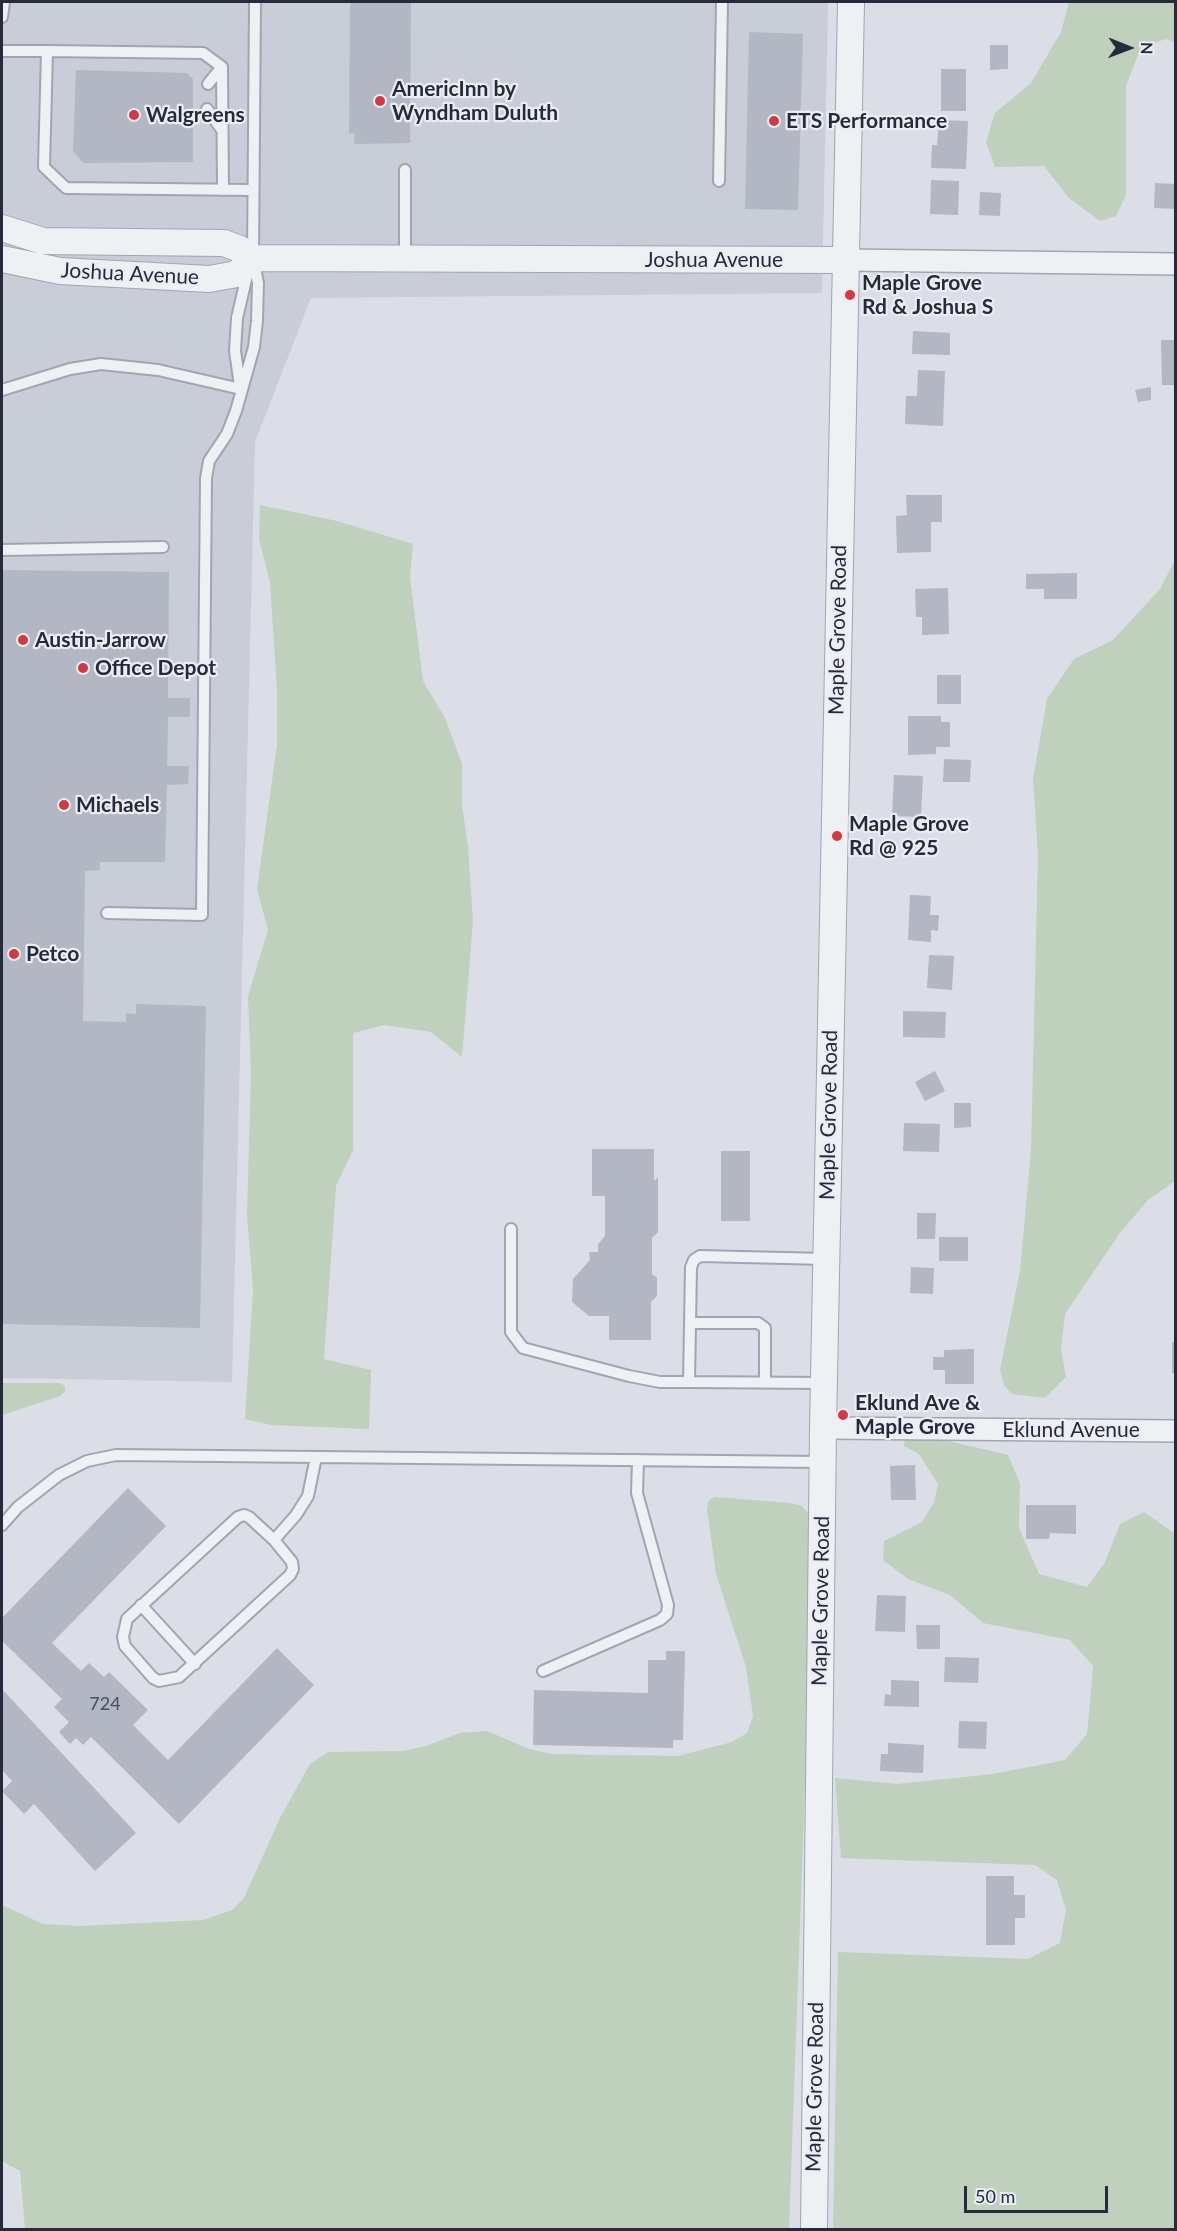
<!DOCTYPE html>
<html>
<head>
<meta charset="utf-8">
<style>
  body { margin:0 }
  #map { position:relative; width:1177px; height:2231px; overflow:hidden; background:#dbdee6; font-family:Lato,sans-serif }
  canvas { display:block }
  .frame { position:absolute; inset:0; border:3px solid #252b3c; pointer-events:none }
  .north { position:absolute; left:1099px; top:18px; width:60px; height:60px; -webkit-text-stroke:4px #eaedf4; paint-order:stroke; rotate:91deg; font-size:16px; font-weight:700; line-height:24px; text-align:center; color:#252b3c }
  .north::after { content:''; display:block; margin:auto; width:21px; height:27px; background:#252b3c; clip-path:polygon(50% 0,100% 100%,50% 72%,0 100%) }
  .scale { position:absolute; left:964px; top:2186px; width:144px; height:27px; box-sizing:border-box; border:3px solid #252b3c; border-top:0; padding-left:8px; font-size:18px; line-height:21px; white-space:nowrap; color:#252b3c; -webkit-text-stroke:4px #eaedf4; paint-order:stroke }
</style>
</head>
<body>
<div id="map">
<canvas width="1177" height="2231"></canvas>
<div class="frame"></div>
<div class="north">N</div>
<div class="scale">50 m</div>
</div>
<script>
const ctx = document.querySelector('canvas').getContext('2d');
ctx.lineJoin = 'round';
function fillPath(path, color) {
  ctx.fillStyle = color;
  ctx.fill(path, 'evenodd');
}
function toPath(rows) {
  const path = new Path2D();
  for (const r of rows) {
    path.moveTo(r[0], r[1]);
    for (let i = 2; i < r.length; i += 2) path.lineTo(r[i], r[i + 1]);
  }
  return path;
}
function stroke(path, color, width, dash) {
  ctx.strokeStyle = color;
  ctx.lineWidth = width;
  ctx.lineCap = dash ? 'butt' : 'round';
  ctx.setLineDash(dash || []);
  ctx.stroke(path);
}
function label(font, color, halo, rows, align = 'center') {
  ctx.font = font + ' Lato,sans-serif';
  ctx.lineWidth = 4.5;
  ctx.setLineDash([]);
  ctx.textBaseline = 'middle';
  ctx.strokeStyle = halo;
  ctx.fillStyle = color;
  for (const [text, x, y, turn = 0] of rows) {
    ctx.save();
    ctx.translate(x, y);
    ctx.rotate((+turn || 0) * Math.PI / 180);
    ctx.textAlign = isNaN(turn) ? turn : align;
    if (halo) ctx.strokeText(text, 0, 0);
    ctx.fillText(text, 0, 0);
    ctx.restore();
  }
}
const built = toPath([
  [2,2,828,2,822,293,311,298,255,442,232,1382,2,1378]
]);
const green = toPath([
  [1069,2,1175,2,1175,43,1166,39,1141,47,1126,86,1126,195,1116,216,1100,221,1069,198,1044,166,995,167,986,142,995,113,1031,83,1061,32],
  [260,505,337,521,413,544,410,577,423,681,445,718,462,764,462,804,468,847,473,921,462,1057,431,1032,384,1025,353,1033,353,1150,336,1186,324,1359,371,1370,369,1429,271,1425,245,1419,253,1290,247,1214,251,1073,248,996,268,930,257,889,277,745,277,690,270,582,259,539],
  [1175,560,1175,1181,1148,1200,1120,1233,1065,1314,1061,1349,1066,1377,1045,1398,1012,1394,1004,1385,1000,1370,1020,1271,1031,1150,1038,854,1033,779,1047,699,1074,659,1113,640,1160,589],
  [2,1383,60,1383,65,1386,65,1392,60,1396,2,1415],
  [905,1435,944,1440,1008,1455,1020,1483,1019,1528,1039,1574,1087,1587,1105,1562,1120,1524,1144,1512,1175,1534,1175,2229,833,2230,838,1952,1028,1959,1060,1943,1066,1910,1057,1880,1035,1865,841,1858,835,1778,897,1784,993,1774,1065,1760,1087,1734,1091,1691,1093,1666,1070,1640,983,1623,950,1595,908,1579,883,1560,884,1541,922,1522,934,1502,938,1484,919,1454,904,1446],
  [715,1497,790,1503,802,1506,811,1516,807,1730,789,2229,25,2229,20,2171,2,2161,2,1905,43,1924,82,1926,203,1920,232,1910,244,1898,280,1818,310,1764,328,1752,403,1751,426,1746,460,1733,487,1731,529,1749,552,1754,678,1756,732,1742,747,1733,753,1716,746,1667,716,1574,707,1509,709,1500]
]);
const building = toPath([
  [355,2,411,2,410,143,354,144,355,134,349,133,350,4],
  [749,32,803,34,798,210,745,209],
  [990,45,1008,45,1008,69,990,70],
  [941,69,966,69,966,111,941,111],
  [76,70,187,73,193,79,193,162,83,163,73,151],
  [939,120,968,121,966,169,931,168,932,145,937,145],
  [931,180,959,181,958,215,930,214],
  [1155,183,1176,184,1176,209,1154,208],
  [980,192,1001,193,1000,216,979,215],
  [913,331,950,333,950,355,912,354],
  [1161,340,1176,340,1176,385,1162,385],
  [918,370,945,371,943,426,905,424,906,396,917,396],
  [1151,387,1151,400,1138,402,1135,390],
  [906,495,942,495,942,522,931,522,931,552,897,553,896,516,907,515],
  [2,570,169,572,168,698,190,698,190,717,168,717,167,766,189,766,188,784,167,785,165,862,100,862,100,870,85,871,83,1021,126,1022,126,1013,136,1014,136,1004,206,1006,200,1328,2,1324],
  [1077,573,1077,599,1044,599,1044,589,1026,589,1026,574],
  [948,588,949,634,922,635,922,617,916,617,915,589],
  [937,675,961,675,961,704,937,704],
  [908,716,941,716,941,722,950,722,950,747,936,747,936,754,908,755],
  [944,759,971,760,970,782,943,782],
  [894,775,923,776,921,817,892,816],
  [910,895,931,896,930,915,939,915,938,931,931,930,931,942,908,940],
  [929,955,954,956,952,990,927,988],
  [903,1011,946,1012,945,1038,903,1037],
  [935,1071,945,1091,925,1101,915,1082],
  [954,1103,971,1103,971,1127,954,1128],
  [904,1123,940,1124,939,1152,903,1151],
  [592,1149,654,1149,654,1181,658,1177,658,1232,652,1238,652,1274,657,1278,657,1296,651,1302,651,1340,609,1340,609,1316,589,1316,572,1302,573,1279,590,1260,589,1252,598,1252,598,1244,605,1236,605,1196,592,1196],
  [721,1151,750,1151,750,1221,721,1221],
  [917,1213,936,1213,935,1239,917,1239],
  [939,1237,968,1237,968,1261,939,1261],
  [911,1267,934,1268,933,1294,910,1293],
  [1172,1342,1176,1342,1176,1373,1172,1373],
  [974,1349,974,1384,945,1384,945,1370,933,1370,933,1357,944,1357,944,1350],
  [915,1465,916,1500,891,1500,890,1466],
  [128,1488,166,1526,52,1643,81,1671,89,1663,104,1677,109,1672,148,1710,133,1725,168,1760,277,1648,314,1685,179,1824,91,1737,83,1745,76,1738,70,1744,59,1732,69,1722,54,1707,62,1699,2,1641,2,1618],
  [1026,1505,1076,1505,1076,1534,1050,1533,1049,1539,1026,1539],
  [877,1595,906,1596,905,1632,875,1631],
  [916,1625,940,1625,940,1649,917,1649],
  [666,1651,685,1651,683,1740,673,1740,673,1748,533,1745,534,1690,648,1693,648,1660,666,1660],
  [945,1657,979,1658,978,1683,944,1682],
  [891,1680,919,1681,919,1707,884,1706,885,1694,891,1695],
  [2,1689,136,1833,95,1871,34,1804,24,1814,2,1791,12,1781,2,1770],
  [959,1721,987,1722,986,1749,958,1748],
  [888,1743,924,1745,923,1773,880,1771,881,1754,888,1754],
  [986,1876,1014,1876,1014,1895,1025,1895,1025,1918,1015,1918,1015,1945,986,1945]
]);
const service = toPath([
  [2,17,4,2],
  [2,51,47,51,44,167,66,188,253,190],
  [47,51,203,53,222,67,223,190],
  [208,84,222,67],
  [207,109,222,130],
  [719,181,722,2],
  [405,259,405,170],
  [240,386,235,351,237,318,248,271],
  [2,390,70,369,101,364,158,370,241,389],
  [2,550,163,547],
  [107,913,202,915,206,478,209,461,227,434,236,411,254,347,257,321,258,283,253,258,255,2],
  [511,1229,511,1332,523,1348,629,1376,660,1382,689,1382],
  [690,1323,758,1323,765,1328,765,1382],
  [823,1383,689,1382,691,1267,694,1260,700,1256,826,1259],
  [2,1525,18,1507,59,1475,87,1461,116,1455,822,1462],
  [274,1540,292,1562,293,1569,290,1575,179,1677,159,1681,153,1678,125,1646,123,1637,127,1619,238,1517,244,1515,249,1517,274,1540,296,1515,308,1496,316,1457],
  [141,1605,195,1664],
  [543,1671,660,1620,667,1614,668,1605,637,1493,638,1460]
]);
const minor = toPath([
  [845,260,1176,264],
  [823,1428,1176,1431]
]);
const tertiary = toPath([
  [2,228,43,241,224,243,240,249,253,258,845,260],
  [2,259,60,271,209,279,237,274,253,258],
  [814,2230,823,1428,851,2]
]);
const markers = [
  [380,101,6,"#d13a43"],
  [134,115,6,"#d13a43"],
  [774,121,6,"#d13a43"],
  [850,295,6,"#d13a43"],
  [23,640,6,"#d13a43"],
  [83,668,6,"#d13a43"],
  [64,805,6,"#d13a43"],
  [837,836,6,"#d13a43"],
  [14,954,6,"#d13a43"],
  [843,1415,6,"#d13a43"]
];
const numberNames = [
  ["724",105,1704]
];
const poiNames = [
  ["AmericInn by",392,89],
  ["Wyndham Duluth",392,113],
  ["Walgreens",146,115],
  ["ETS Performance",786,121],
  ["Maple Grove",862,283],
  ["Rd & Joshua S",862,307],
  ["Austin-Jarrow",35,640],
  ["Office Depot",95,668],
  ["Michaels",76,805],
  ["Maple Grove",849,824],
  ["Rd @ 925",849,848],
  ["Petco",26,954],
  ["Eklund Ave &",855,1403],
  ["Maple Grove",855,1427]
];
const streetNames = [
  ["Joshua Avenue",714,260],
  ["Joshua Avenue",130,274,3],
  ["Maple Grove Road",838,630,-89],
  ["Maple Grove Road",829,1115,-89],
  ["Eklund Avenue",1071,1430],
  ["Maple Grove Road",821,1601,-89],
  ["Maple Grove Road",815,2087,-89]
];
fillPath(built, '#c9cdd8');
fillPath(green, '#bfd0bc');
fillPath(building, '#b2b7c3');
stroke(service, '#a1a5b0', 14);
stroke(minor, '#a1a5b0', 24);
stroke(tertiary, '#a1a5b0', 28);
stroke(service, '#eef0f4', 10);
stroke(minor, '#eef0f4', 21);
stroke(tertiary, '#eef0f4', 26);
for (const [x, y, r, color] of markers) {
  const dot = new Path2D();
  dot.arc(x, y, r, 0, 2 * Math.PI);
  ctx.fillStyle = color;
  ctx.fill(dot);
  stroke(dot, '#eaedf4', 2);
}
label('18px', '#484e5e', null, numberNames);
label('bold 21px', '#252b3c', '#eaedf4', poiNames, 'left');
label('21px', '#252b3c', '#eaedf4', streetNames);
</script>
</body>
</html>
